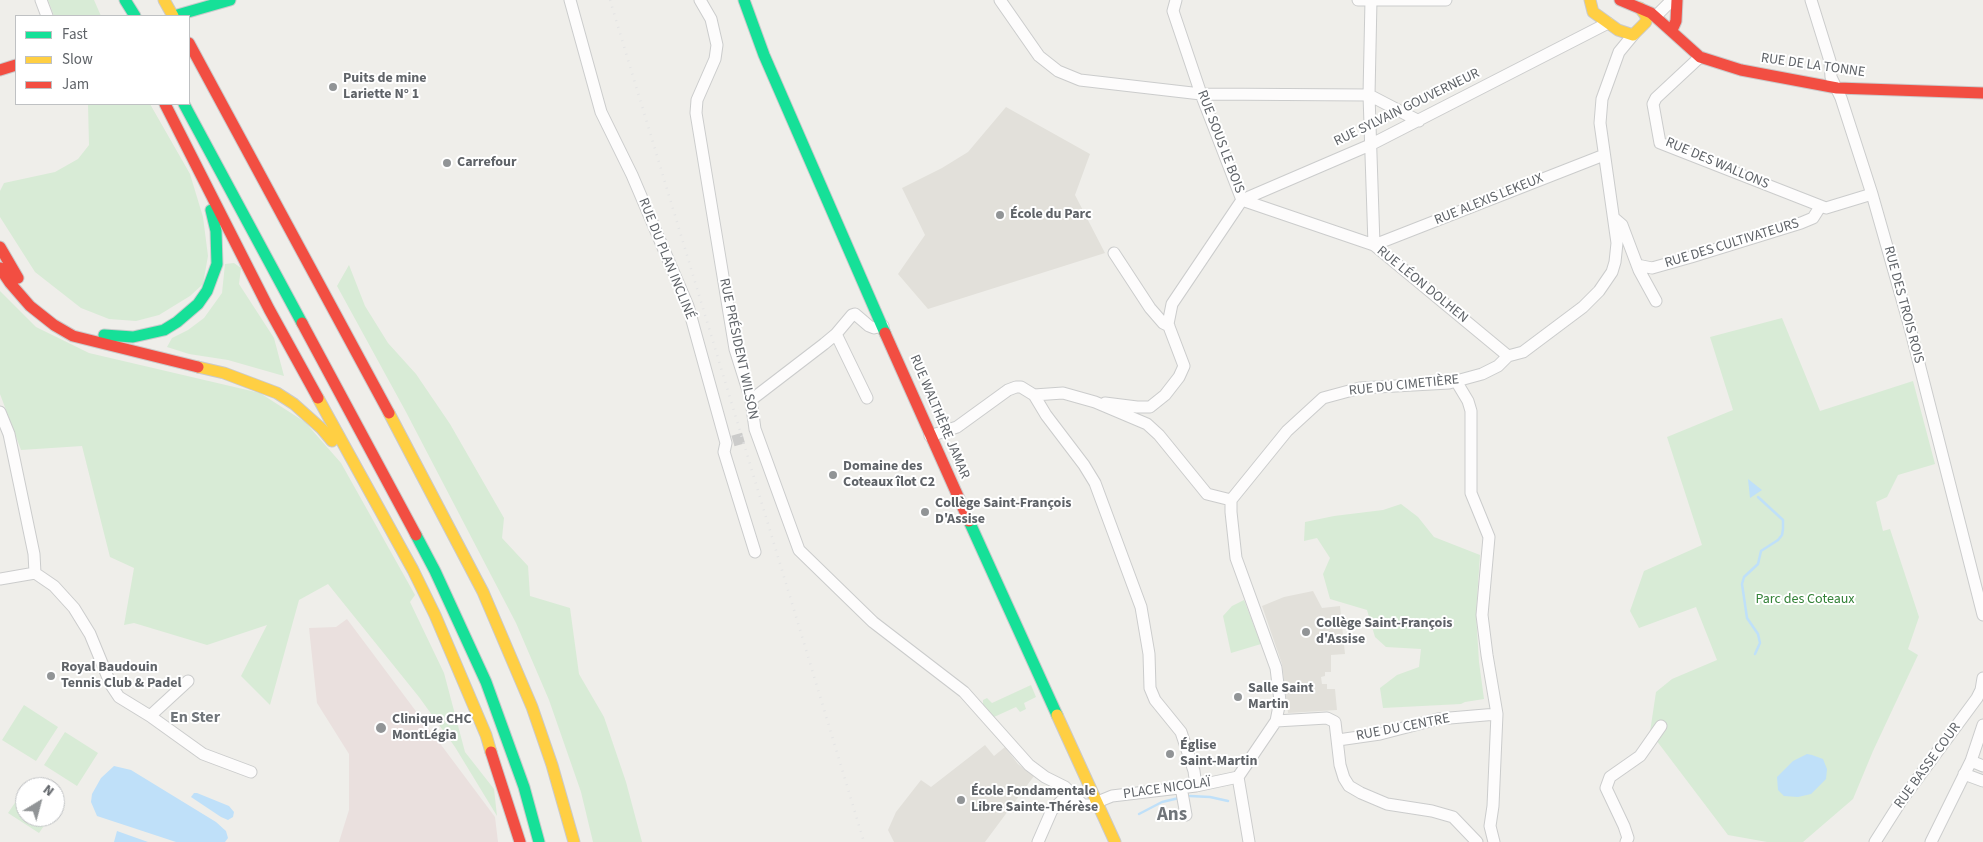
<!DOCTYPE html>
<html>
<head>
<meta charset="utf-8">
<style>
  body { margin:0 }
  #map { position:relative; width:1983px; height:842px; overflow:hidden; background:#efeeea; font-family:"Source Sans 3",sans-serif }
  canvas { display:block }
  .legend { position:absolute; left:15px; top:15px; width:175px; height:90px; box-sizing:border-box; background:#fff; border:1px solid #bfc1c3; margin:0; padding:6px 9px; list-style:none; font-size:15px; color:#5f6368 }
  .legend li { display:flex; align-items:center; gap:10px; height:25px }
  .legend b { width:25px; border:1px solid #bfc1c3 }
  .north { position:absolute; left:15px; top:777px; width:50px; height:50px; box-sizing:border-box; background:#fff; border:1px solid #bfc1c3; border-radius:50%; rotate:37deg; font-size:14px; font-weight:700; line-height:20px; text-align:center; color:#5f6368 }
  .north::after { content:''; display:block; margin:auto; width:18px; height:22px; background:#919496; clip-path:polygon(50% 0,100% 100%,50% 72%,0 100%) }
</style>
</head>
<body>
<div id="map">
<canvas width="1983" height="842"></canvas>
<ul class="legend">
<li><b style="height:6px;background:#16e098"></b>Fast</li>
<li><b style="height:6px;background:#ffcf43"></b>Slow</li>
<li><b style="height:6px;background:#f24e42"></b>Jam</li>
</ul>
<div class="north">N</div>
</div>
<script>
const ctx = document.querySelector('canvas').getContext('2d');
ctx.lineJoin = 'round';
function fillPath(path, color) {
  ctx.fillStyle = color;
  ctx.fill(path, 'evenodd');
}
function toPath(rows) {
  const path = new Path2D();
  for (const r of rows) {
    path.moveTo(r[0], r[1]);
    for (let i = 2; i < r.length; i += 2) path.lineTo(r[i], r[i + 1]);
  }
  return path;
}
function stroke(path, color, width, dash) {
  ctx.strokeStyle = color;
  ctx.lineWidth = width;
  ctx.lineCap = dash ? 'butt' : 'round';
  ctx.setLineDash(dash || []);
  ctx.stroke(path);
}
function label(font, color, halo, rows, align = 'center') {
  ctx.font = font + ' "Source Sans 3",sans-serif';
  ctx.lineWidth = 4;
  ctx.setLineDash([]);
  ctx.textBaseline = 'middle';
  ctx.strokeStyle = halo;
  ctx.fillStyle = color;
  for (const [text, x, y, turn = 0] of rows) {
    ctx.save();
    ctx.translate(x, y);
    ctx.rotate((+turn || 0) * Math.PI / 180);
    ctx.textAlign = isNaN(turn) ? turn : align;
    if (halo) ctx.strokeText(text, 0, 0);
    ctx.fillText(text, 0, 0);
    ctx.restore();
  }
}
const education = toPath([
  [1006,107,1090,154,1075,195,1105,253,928,309,898,274,925,235,902,188,942,168,968,152],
  [1313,591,1322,608,1340,606,1345,654,1331,655,1331,672,1325,672,1325,676,1321,677,1322,684,1327,684,1327,689,1335,689,1337,710,1288,713,1282,664,1262,606,1284,597],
  [985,745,994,756,1005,747,1018,764,1034,776,985,842,894,842,888,830,896,812,921,780,931,787]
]);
const medical = toPath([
  [347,619,495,817,498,842,339,842,349,810,349,754,317,703,309,628,336,627]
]);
const green = toPath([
  [48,0,94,0,101,16,54,16],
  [88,104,150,104,190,174,203,217,208,256,203,284,190,296,159,315,136,321,109,319,81,308,35,272,0,217,0,191,4,183,55,172,78,159,89,145],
  [234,263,241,268,239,284,274,338,284,376,228,360,189,354,167,347,172,338,188,330,204,318,222,293,225,264],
  [349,265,365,306,388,343,416,374,450,424,504,518,502,538,528,566,530,596,570,608,579,674,604,717,626,782,642,842,593,842,581,792,549,700,516,623,406,412,337,286],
  [0,291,36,327,89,353,260,393,305,422,341,463,415,595,410,602,444,673,465,752,494,789,497,816,455,747,419,697,328,584,299,600,270,705,241,676,267,625,207,645,134,623,124,625,134,568,110,557,82,446,21,450,0,394],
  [1782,318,1820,411,1913,381,1935,464,1898,475,1887,497,1876,502,1883,531,1890,529,1919,617,1908,649,1918,655,1873,751,1853,799,1803,842,1767,842,1728,835,1650,732,1656,692,1672,679,1717,660,1696,607,1639,628,1630,611,1644,571,1702,545,1667,437,1733,410,1710,337],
  [1401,504,1418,517,1434,537,1480,555,1476,614,1479,662,1484,699,1465,702,1461,704,1383,708,1380,688,1397,675,1419,667,1421,649,1386,647,1375,637,1367,610,1330,599,1323,574,1330,558,1317,538,1304,541,1305,522,1334,516,1383,510],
  [1244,600,1261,644,1231,653,1223,616,1232,606],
  [1031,685,1036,697,1024,703,1026,709,1020,712,1016,707,994,717,983,704,983,700,987,698,992,703],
  [24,705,58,727,36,761,2,740],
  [65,732,98,753,77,786,44,765],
  [25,788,25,817,50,817,39,833,8,813]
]);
const water = toPath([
  [1748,479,1762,490,1750,498],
  [1807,754,1812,755,1823,759,1827,769,1826,779,1811,794,1798,797,1784,796,1778,790,1777,777,1793,761],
  [114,766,131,770,216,822,226,831,228,838,225,842,176,842,97,816,91,802,92,794,101,778],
  [194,793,197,793,229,806,234,812,233,817,228,820,221,817,191,797],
  [117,831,148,842,114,842]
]);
const stream = toPath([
  [1755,654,1760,643,1758,634,1747,618,1742,584,1744,577,1758,564,1761,551,1778,540,1782,535,1783,529,1783,520,1758,497],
  [1190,796,1210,797,1228,801],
  [1139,814,1162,802,1179,798]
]);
const streetTunnel = toPath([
  [733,441,747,437]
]);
const street = toPath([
  [41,0,47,16],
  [570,0,601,112,632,175,688,306,726,443,724,452,755,552],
  [700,0,711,19,717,45,715,59,697,100,696,113,735,349,751,400,755,429,799,550,873,622,964,692,1029,765,1045,777,1065,787,1083,805,1090,805,1112,796,1196,786,1238,777],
  [1000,0,1039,56,1058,71,1080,80,1201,94,1369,95,1419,121],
  [1176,0,1173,11,1201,94,1242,200],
  [1358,0,1446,0],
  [1371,0,1369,95,1374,245],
  [1811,0,1830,61,1831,77,1841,98,1872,194,1909,324,1983,615],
  [1656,16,1672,0],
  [1700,57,1656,98,1653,104,1660,143,1826,208,1872,194],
  [1242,200,1370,145,1608,23],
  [1242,200,1374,245,1508,356],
  [1615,219,1622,225,1639,270,1656,301],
  [1374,245,1604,155],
  [1114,253,1150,308,1163,323,1169,326],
  [1637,265,1652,268,1691,257,1801,223,1813,218,1820,207],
  [836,334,867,398],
  [1456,381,1468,401,1471,411,1471,493,1489,537,1482,615,1487,655,1497,714,1493,806,1490,826,1494,842],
  [1034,395,1046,415,1084,465,1095,483,1141,607,1149,654,1150,688,1155,700,1181,732,1194,771,1196,786],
  [751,400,824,344,836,334,852,315,855,314,869,326,874,328,883,326],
  [1105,403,1137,407,1150,407,1165,395,1179,377,1184,366,1168,324,1172,304,1242,200],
  [0,412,9,434,34,554,35,573],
  [930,436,957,427,1008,390,1016,387,1021,387,1034,395,1063,393,1095,402,1147,424,1159,435,1207,494,1231,500],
  [0,579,35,573,54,586,74,608,90,634,111,685,119,697,150,716,203,754,251,772],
  [150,716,188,681],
  [1276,721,1327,718,1335,722,1340,765,1344,778,1349,786,1361,793,1387,804,1432,811,1453,817,1477,842],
  [1338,740,1380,734,1438,719,1497,714],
  [1971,761,1983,766],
  [1964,774,1983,781],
  [1181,787,1186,815],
  [1038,842,1052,810,1071,792],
  [1249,842,1238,777,1276,721,1280,701,1276,668,1236,558,1231,512,1231,500,1287,431,1323,398,1360,388,1449,383,1482,374,1498,366,1508,356,1523,352,1583,307,1599,291,1612,272,1615,262,1617,243,1600,123,1602,99,1619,52,1633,35],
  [1626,842,1628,838,1624,826,1606,788,1610,777,1640,756,1661,726],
  [1875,842,1901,801,1977,698,1981,690,1983,678],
  [1931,842,1971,761,1983,725]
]);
const fast = toPath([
  [125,0,135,16],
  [744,0,764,55,885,333],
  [174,16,230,0],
  [184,104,302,323],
  [104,335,133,337,164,330,177,322,198,304,207,291,217,264,216,231,211,210],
  [969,521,1057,715],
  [416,535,435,571,486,682,524,787,539,842]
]);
const slow = toPath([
  [164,0,173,16],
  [1590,0,1593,12,1618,30,1633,35,1646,22,1646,16,1640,8],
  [198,367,224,373,277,393,294,404,322,429,332,441],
  [318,398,413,570,435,615,486,735,491,752],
  [389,413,483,592,532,707,552,765,574,842],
  [1057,715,1115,842]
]);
const jam = toPath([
  [1620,0,1651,13,1700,57,1741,70,1837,88,1983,93],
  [1672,30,1676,21,1677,0],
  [189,43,389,413],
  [0,70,16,65],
  [165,104,269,309,318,398],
  [0,247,18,278],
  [0,268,10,283,30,306,54,325,73,336,198,367],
  [302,323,416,535],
  [885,333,969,521],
  [491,752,520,842]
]);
const rail = toPath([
  [610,0,864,842]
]);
const markers = [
  [333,87,5,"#919496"],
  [447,163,5,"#919496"],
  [1000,215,5,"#919496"],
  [833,475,5,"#919496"],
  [925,512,5,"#919496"],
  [1306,632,5,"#919496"],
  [51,676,5,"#919496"],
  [1238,697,5,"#919496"],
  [381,728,6,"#919496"],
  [1170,754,5,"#919496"],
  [961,800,5,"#919496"]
];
const streetNames = [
  ["RUE DE LA TONNE",1813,66,8],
  ["RUE SYLVAIN GOUVERNEUR",1407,108,-26],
  ["RUE SOUS LE BOIS",1220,142,69],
  ["RUE DES WALLONS",1717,164,23],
  ["RUE ALEXIS LEKEUX",1489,200,-22],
  ["RUE DES CULTIVATEURS",1732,244,-17],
  ["RUE DU PLAN INCLINÉ",666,259,68],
  ["RUE LÉON DOLHEN",1422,285,39],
  ["RUE DES TROIS ROIS",1903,305,75],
  ["RUE PRÉSIDENT WILSON",738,349,78],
  ["RUE DU CIMETIÈRE",1404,386,-6],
  ["RUE WALTHÈRE JAMAR",939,417,67],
  ["RUE DU CENTRE",1403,728,-11],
  ["RUE BASSE COUR",1928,766,-54],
  ["PLACE NICOLAÏ",1167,789,-8]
];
const poiNames = [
  ["Puits de mine",343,79],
  ["Lariette N° 1",343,95],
  ["Carrefour",457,163],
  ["École du Parc",1010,215],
  ["Domaine des",843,467],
  ["Coteaux îlot C2",843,483],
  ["Collège Saint-François",935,504],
  ["D'Assise",935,520],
  ["Collège Saint-François",1316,624],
  ["d'Assise",1316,640],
  ["Royal Baudouin",61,668],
  ["Tennis Club & Padel",61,684],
  ["Salle Saint",1248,689],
  ["Martin",1248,705],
  ["Clinique CHC",392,720],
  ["MontLégia",392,736],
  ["Église",1180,746],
  ["Saint-Martin",1180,762],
  ["École Fondamentale",971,792],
  ["Libre Sainte-Thérèse",971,808]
];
const parkNames = [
  ["Parc des Coteaux",1805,600]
];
const quarterNames = [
  ["En Ster",195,718]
];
const districtNames = [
  ["Ans",1172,816]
];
fillPath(education, '#e2e0da');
fillPath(medical, '#eae0de');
fillPath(green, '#d8ebd6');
fillPath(water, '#bfe0f9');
stroke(stream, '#bfe0f9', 2.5);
stroke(streetTunnel, '#cbcbca', 11, [11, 5.5]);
stroke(street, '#cbcccc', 13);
stroke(fast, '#cacacb', 13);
stroke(slow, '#cacacb', 13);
stroke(jam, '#cacacb', 13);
stroke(street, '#fdfcfc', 11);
stroke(fast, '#16e098', 11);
stroke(slow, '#ffcf43', 11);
stroke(jam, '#f24e42', 11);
stroke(rail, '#e4e4e4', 2.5, [1, 6]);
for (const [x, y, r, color] of markers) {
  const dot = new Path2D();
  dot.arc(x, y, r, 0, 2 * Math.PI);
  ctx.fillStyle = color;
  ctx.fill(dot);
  stroke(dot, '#fff', 2);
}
label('14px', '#5f6368', '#fff', streetNames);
label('bold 14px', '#5f6368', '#fff', poiNames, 'left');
label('14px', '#348238', '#fff', parkNames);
label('bold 16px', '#70757a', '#fff', quarterNames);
label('bold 19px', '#70757a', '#fff', districtNames);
</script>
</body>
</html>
